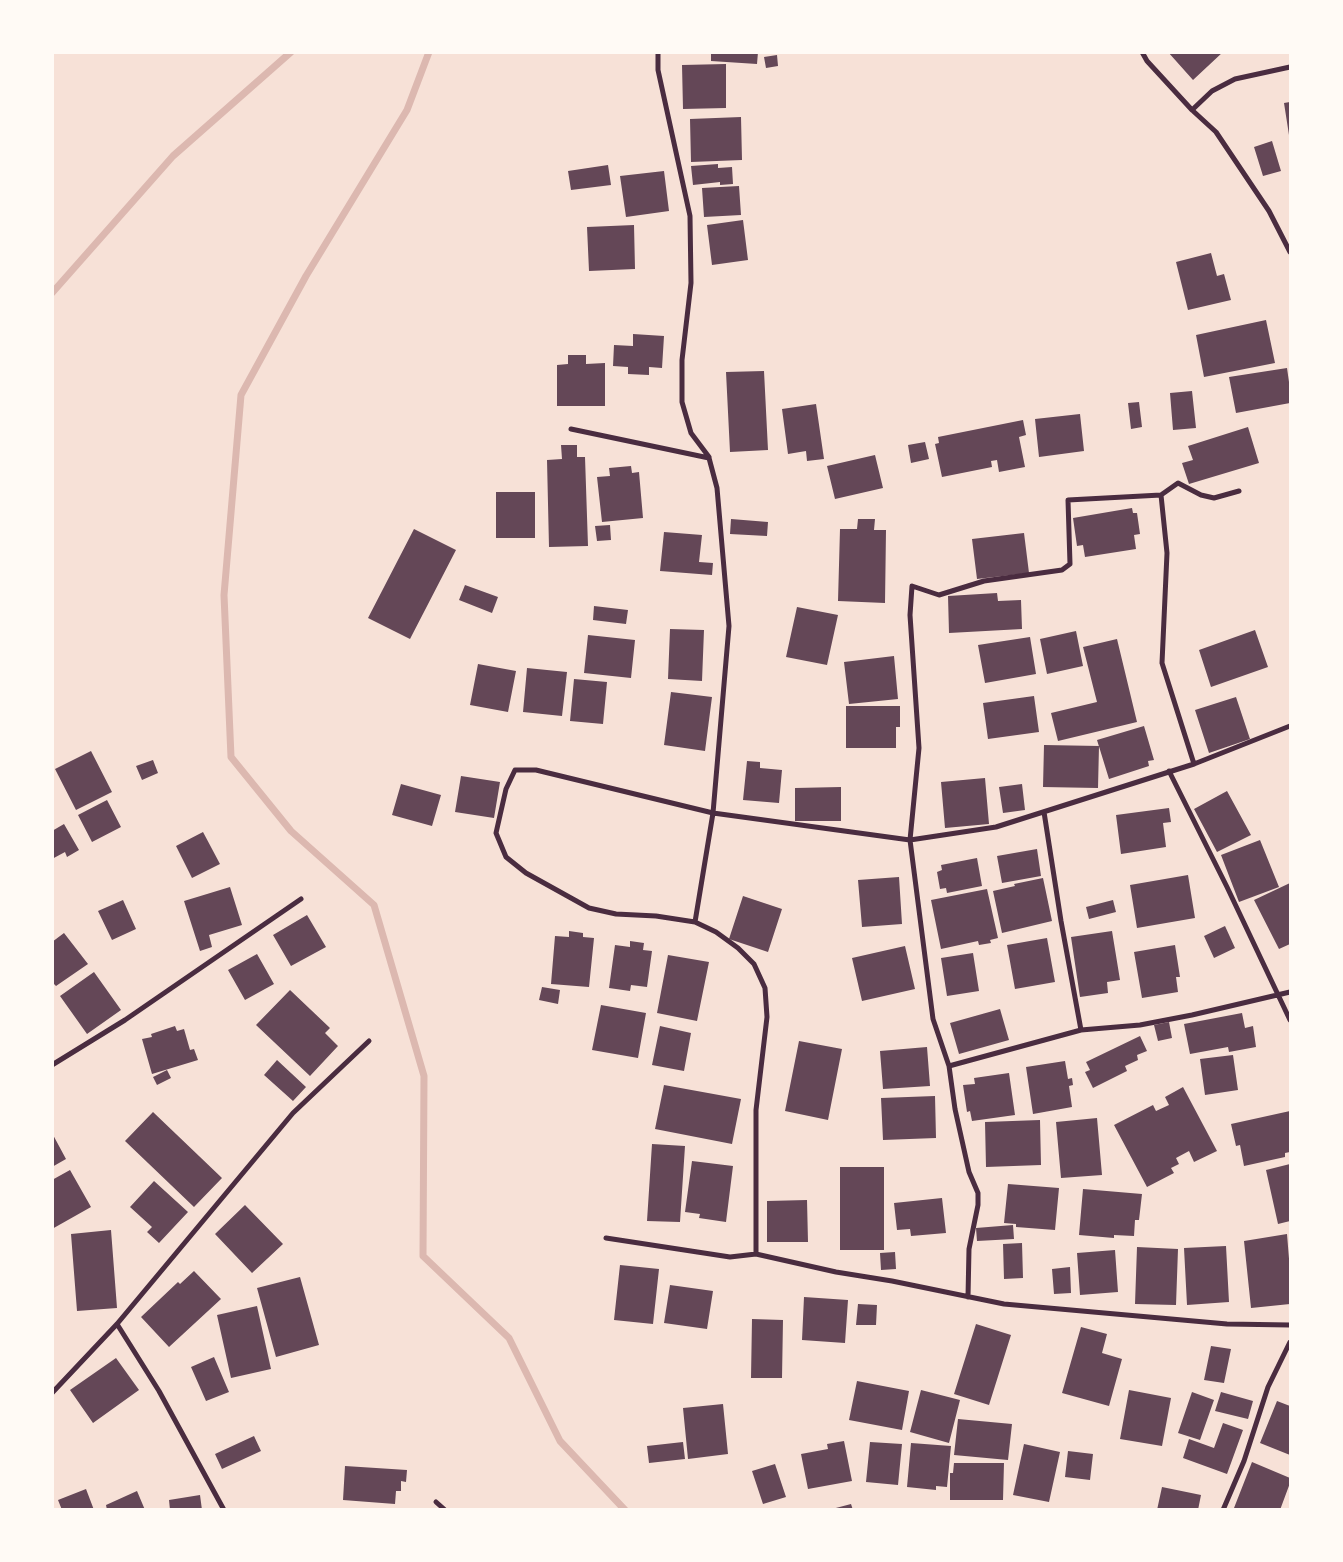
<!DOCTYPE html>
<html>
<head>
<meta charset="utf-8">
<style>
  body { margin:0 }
  #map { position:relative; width:1343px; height:1562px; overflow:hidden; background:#f7e1d7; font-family:Ubuntu,sans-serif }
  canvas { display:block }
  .frame { position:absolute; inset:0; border:54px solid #fffaf5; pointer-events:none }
</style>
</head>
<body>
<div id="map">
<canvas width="1343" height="1562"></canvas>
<div class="frame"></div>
</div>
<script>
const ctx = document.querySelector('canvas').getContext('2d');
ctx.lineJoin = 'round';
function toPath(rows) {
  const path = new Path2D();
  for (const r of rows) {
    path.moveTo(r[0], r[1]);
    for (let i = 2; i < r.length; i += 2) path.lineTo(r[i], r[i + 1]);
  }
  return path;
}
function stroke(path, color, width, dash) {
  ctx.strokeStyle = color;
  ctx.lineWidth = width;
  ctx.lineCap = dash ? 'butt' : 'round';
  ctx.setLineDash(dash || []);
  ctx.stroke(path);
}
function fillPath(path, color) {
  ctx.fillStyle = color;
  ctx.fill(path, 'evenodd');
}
const stream = toPath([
  [429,52,407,110,306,276,241,395,224,595,231,757,291,831,374,905,424,1076,423,1256,509,1338,560,1441,625,1510],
  [52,293,173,156,291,52]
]);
const building = toPath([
  [711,52,758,52,757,64,711,61],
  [1168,52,1223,52,1193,80],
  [777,55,778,66,766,68,764,57],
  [726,64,726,108,683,109,682,65],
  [1290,102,1290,135,1289,135,1284,103],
  [741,117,742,160,691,162,690,119],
  [1272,141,1281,171,1263,176,1254,147],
  [718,164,718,168,732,167,733,184,720,185,720,182,693,185,691,166],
  [608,165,611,185,571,190,568,171],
  [664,171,669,211,626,217,620,176],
  [739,186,741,215,704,217,702,188],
  [743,220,748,260,712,265,707,225],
  [634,225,635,269,589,271,587,227],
  [1211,253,1217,276,1224,274,1231,300,1188,310,1176,262],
  [1266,320,1275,363,1204,377,1196,335],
  [633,334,664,336,662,368,649,367,649,375,628,374,628,367,613,366,614,345,633,346],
  [568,355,586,355,586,364,605,363,605,406,557,406,557,365,568,364],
  [1287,368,1290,389,1290,403,1236,413,1229,377],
  [764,371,768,450,730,452,726,372],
  [1192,391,1196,428,1173,430,1170,393],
  [1139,402,1142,427,1131,429,1128,403],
  [816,404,824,459,807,461,806,451,788,454,782,409],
  [1080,414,1084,451,1039,457,1035,419],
  [1023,420,1026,435,1019,437,1025,467,999,472,997,460,991,461,992,467,942,477,935,444,939,443,938,437],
  [1248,427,1259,463,1189,484,1182,463,1193,460,1188,446],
  [925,442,929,459,911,463,908,445],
  [561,445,577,445,577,457,585,457,588,546,549,547,547,460,562,459],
  [875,455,883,488,835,499,827,466],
  [631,466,632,473,639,472,643,518,602,522,597,477,610,476,609,468],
  [496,492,535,492,535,538,496,538],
  [1132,508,1133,513,1137,513,1140,534,1134,535,1136,549,1085,557,1083,545,1077,546,1073,518],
  [731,519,768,522,767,536,730,534],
  [858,519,875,519,874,530,886,530,885,603,838,601,840,529,857,529],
  [610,525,611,540,597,541,595,526],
  [414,529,456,550,410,639,368,618],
  [664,532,702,535,699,562,713,563,712,575,660,571],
  [1024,533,1029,573,977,579,972,539],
  [465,585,498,597,492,613,459,600],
  [997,593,998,601,1021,600,1022,629,949,633,948,596],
  [594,606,628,610,626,624,593,620],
  [797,607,838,615,827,665,786,657],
  [670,629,704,630,702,681,668,679],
  [1255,630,1268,667,1211,687,1199,650],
  [1076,631,1083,666,1047,674,1040,639],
  [588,635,635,640,631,678,584,673],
  [1030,637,1036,674,985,683,978,645],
  [1117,639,1137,722,1058,741,1051,713,1097,702,1083,647],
  [894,656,898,699,849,704,844,662],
  [478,664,516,671,508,712,470,705],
  [527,668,567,672,562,716,523,712],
  [574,679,607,682,603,724,570,721],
  [671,692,712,697,705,751,664,745],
  [1034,696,1039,732,988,739,983,703],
  [1236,697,1250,739,1209,753,1195,710],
  [846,706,900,706,900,727,896,727,896,748,846,748],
  [1144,726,1154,760,1148,761,1149,766,1109,779,1097,740],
  [1044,745,1099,746,1098,788,1043,787],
  [91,751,112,792,76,810,55,769],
  [153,760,158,773,142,780,136,766],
  [747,761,760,762,760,768,782,770,779,803,743,800],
  [461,776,500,782,494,818,455,812],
  [985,778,989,824,945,828,941,782],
  [401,784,441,795,432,826,392,815],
  [1022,784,1025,810,1003,813,999,787],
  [841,787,841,821,795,821,795,788],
  [1227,791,1251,835,1217,852,1194,809],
  [107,800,121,827,92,842,78,815],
  [1169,808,1171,822,1163,823,1166,847,1121,854,1116,815],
  [64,824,79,850,67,857,65,852,52,859,52,831],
  [203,832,220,864,192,878,176,846],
  [1260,840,1279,887,1239,902,1221,855],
  [1037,849,1041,876,1002,883,997,856],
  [977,858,982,886,947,893,946,888,940,889,937,872,942,870,941,865],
  [1188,875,1195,918,1137,928,1130,885],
  [899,877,902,924,862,927,858,880],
  [1043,878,1052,921,1002,933,993,891,1015,886,1014,884],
  [1290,883,1290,944,1279,949,1254,900],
  [230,887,242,925,209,935,212,947,200,951,184,901],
  [987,889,998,938,990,940,991,943,979,945,978,941,941,949,931,900],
  [743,896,782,909,768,952,729,939],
  [123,900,136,929,112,940,98,911],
  [1113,900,1116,912,1089,919,1086,907],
  [307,915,326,947,291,966,273,935],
  [1225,926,1235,948,1214,958,1204,936],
  [569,931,583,933,583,937,594,938,589,987,551,984,555,936,569,937],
  [1112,931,1120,980,1107,982,1108,993,1080,997,1071,937],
  [64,933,88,964,56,986,52,982,52,942],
  [1047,938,1055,982,1015,989,1007,945],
  [630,941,644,943,643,950,652,951,647,987,631,985,630,991,609,988,615,945,630,947],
  [1175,945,1180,977,1176,977,1178,992,1142,998,1134,952],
  [905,946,915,989,862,1001,852,958],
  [973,953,979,991,947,996,941,958],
  [257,954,274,984,245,1000,228,970],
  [668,955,709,962,697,1021,657,1013],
  [94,972,121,1010,87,1034,60,996],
  [542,987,560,990,558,1004,539,1000],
  [290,990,330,1028,325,1033,338,1046,310,1076,256,1025],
  [601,1005,646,1013,638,1058,592,1050],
  [1000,1009,1009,1040,959,1054,950,1023],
  [1242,1013,1245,1028,1253,1026,1256,1047,1229,1052,1228,1047,1190,1054,1184,1024],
  [1169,1022,1172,1038,1158,1041,1154,1025],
  [175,1026,177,1031,184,1029,190,1050,194,1049,198,1060,152,1074,142,1039,152,1037,151,1034],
  [660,1026,691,1033,684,1071,652,1065],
  [1140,1036,1147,1051,1137,1055,1138,1060,1125,1066,1127,1071,1093,1088,1085,1072,1090,1070,1086,1062],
  [799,1041,842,1049,828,1120,785,1111],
  [927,1047,930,1086,883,1089,880,1051],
  [1233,1055,1238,1090,1205,1095,1200,1059],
  [277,1060,306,1087,293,1101,264,1075],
  [1065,1061,1068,1079,1072,1078,1073,1085,1069,1086,1072,1107,1033,1114,1026,1067],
  [167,1070,171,1078,157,1085,153,1077],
  [1009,1073,1015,1115,972,1121,970,1111,967,1112,963,1085,975,1084,974,1078],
  [664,1085,741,1099,732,1144,655,1129],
  [1183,1087,1217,1151,1194,1162,1189,1151,1176,1158,1179,1164,1171,1168,1174,1173,1147,1187,1114,1125,1153,1105,1156,1111,1169,1105,1165,1097],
  [935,1096,936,1138,883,1140,881,1098],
  [1290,1111,1290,1152,1285,1153,1285,1157,1244,1166,1240,1145,1236,1146,1231,1124],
  [153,1112,222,1178,194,1207,125,1141],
  [1097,1118,1102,1175,1061,1178,1056,1122],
  [1040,1120,1041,1165,986,1167,985,1122],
  [52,1133,66,1159,52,1167],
  [652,1144,685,1146,680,1222,647,1221],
  [692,1161,733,1166,726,1222,699,1218,700,1214,685,1212],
  [1290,1164,1290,1221,1278,1224,1266,1170],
  [840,1167,884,1167,884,1250,840,1250],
  [70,1170,91,1207,52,1229,52,1180],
  [154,1181,188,1212,159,1243,147,1232,152,1227,130,1207],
  [1008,1184,1059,1188,1055,1230,1016,1227,1016,1224,1004,1223],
  [1083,1189,1142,1194,1139,1220,1135,1220,1134,1236,1114,1235,1114,1238,1079,1235],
  [942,1198,946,1233,911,1236,910,1229,897,1230,894,1203],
  [807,1200,808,1242,767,1242,767,1201],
  [245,1205,283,1244,252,1273,215,1234],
  [1013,1225,1014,1239,977,1241,976,1228],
  [111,1230,117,1308,77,1311,71,1234],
  [1287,1234,1290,1271,1290,1304,1251,1308,1244,1241],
  [1022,1243,1023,1278,1004,1279,1003,1244],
  [1226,1246,1229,1302,1187,1305,1184,1248],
  [1137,1247,1178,1249,1176,1305,1135,1304],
  [1115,1250,1118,1292,1080,1295,1077,1253],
  [895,1252,896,1269,881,1270,880,1253],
  [620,1265,659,1269,653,1324,614,1320],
  [1070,1267,1071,1293,1054,1294,1052,1269],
  [194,1271,221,1299,169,1347,141,1317,178,1282,180,1284],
  [300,1277,319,1345,276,1357,257,1288],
  [670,1285,713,1291,707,1329,664,1323],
  [804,1297,848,1300,845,1343,802,1340],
  [858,1304,877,1305,876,1325,856,1325],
  [257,1306,271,1369,231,1378,217,1315],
  [752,1319,783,1320,782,1378,751,1378],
  [976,1324,1011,1335,989,1405,954,1394],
  [1081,1327,1107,1334,1102,1353,1122,1359,1109,1406,1062,1393],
  [1211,1346,1231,1349,1224,1383,1204,1380],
  [214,1357,229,1392,206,1401,191,1367],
  [116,1358,139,1390,93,1423,70,1390],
  [857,1381,909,1391,902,1430,849,1420],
  [921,1390,960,1400,949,1443,910,1432],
  [1129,1390,1171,1398,1162,1446,1120,1439],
  [1192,1392,1214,1400,1200,1440,1178,1433],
  [1221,1392,1253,1401,1248,1419,1215,1411],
  [1277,1401,1290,1406,1290,1455,1260,1443],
  [723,1404,728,1454,688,1459,683,1408],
  [958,1419,1012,1424,1008,1460,954,1455],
  [1223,1423,1243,1430,1227,1474,1183,1458,1189,1439,1214,1448],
  [254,1436,261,1451,222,1469,215,1454],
  [844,1441,852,1481,808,1489,801,1454,828,1449,827,1444],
  [683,1442,685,1459,649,1463,647,1446],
  [870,1442,902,1444,898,1485,866,1482],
  [911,1443,951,1446,947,1487,936,1486,936,1490,907,1487],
  [1024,1444,1060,1452,1049,1502,1013,1495],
  [1068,1451,1093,1454,1090,1480,1065,1477],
  [1252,1462,1290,1478,1290,1483,1280,1510,1237,1510,1234,1508],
  [954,1463,1004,1463,1003,1500,950,1500,950,1473,953,1473],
  [775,1464,786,1497,763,1504,752,1471],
  [345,1466,407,1470,406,1482,401,1481,401,1491,396,1491,395,1504,343,1500],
  [1162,1487,1201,1495,1198,1510,1157,1510],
  [86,1489,94,1510,62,1510,58,1500],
  [137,1491,145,1510,107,1510,106,1505],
  [200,1495,202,1510,170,1510,169,1500],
  [851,1504,853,1510,832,1510,832,1509]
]);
const minor = toPath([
  [658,52,658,70,690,216,691,283,682,360,682,402,691,433,709,457],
  [1142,52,1147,61,1192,110,1216,132,1269,211,1290,252],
  [1192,110,1212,91,1235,79,1290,67],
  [571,429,709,458,717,488,729,626,713,813,695,922],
  [1161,495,1167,553,1162,663,1194,764],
  [1169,771,1227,887,1290,1020],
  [1044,812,1061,921,1081,1030],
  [52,1065,125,1020,301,899],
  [949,1066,1081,1030,1140,1025,1192,1015,1290,992],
  [606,1238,730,1257,756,1254,836,1272,892,1281,1004,1304,1227,1324,1290,1325],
  [756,1254,756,1110,767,1017,765,988,754,964,738,948,716,932,695,922,656,916,616,914,589,908,526,873,506,857,496,833,506,789,515,770,536,770,713,813,910,840,996,827,1194,764,1290,726],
  [968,1297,969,1249,978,1205,978,1193,969,1172,955,1109,949,1066,933,1019,910,840,919,748,910,615,912,586,939,595,984,581,1062,570,1070,564,1068,500,1161,495,1178,483,1201,495,1214,498,1239,491],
  [117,1324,159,1391,224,1510],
  [52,1393,117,1324,293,1113,369,1041],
  [436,1502,445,1510],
  [1223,1510,1244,1461,1268,1387,1290,1342]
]);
stroke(stream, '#dcb8b0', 7);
fillPath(building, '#644757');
stroke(minor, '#4a2c40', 5);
</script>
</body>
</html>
